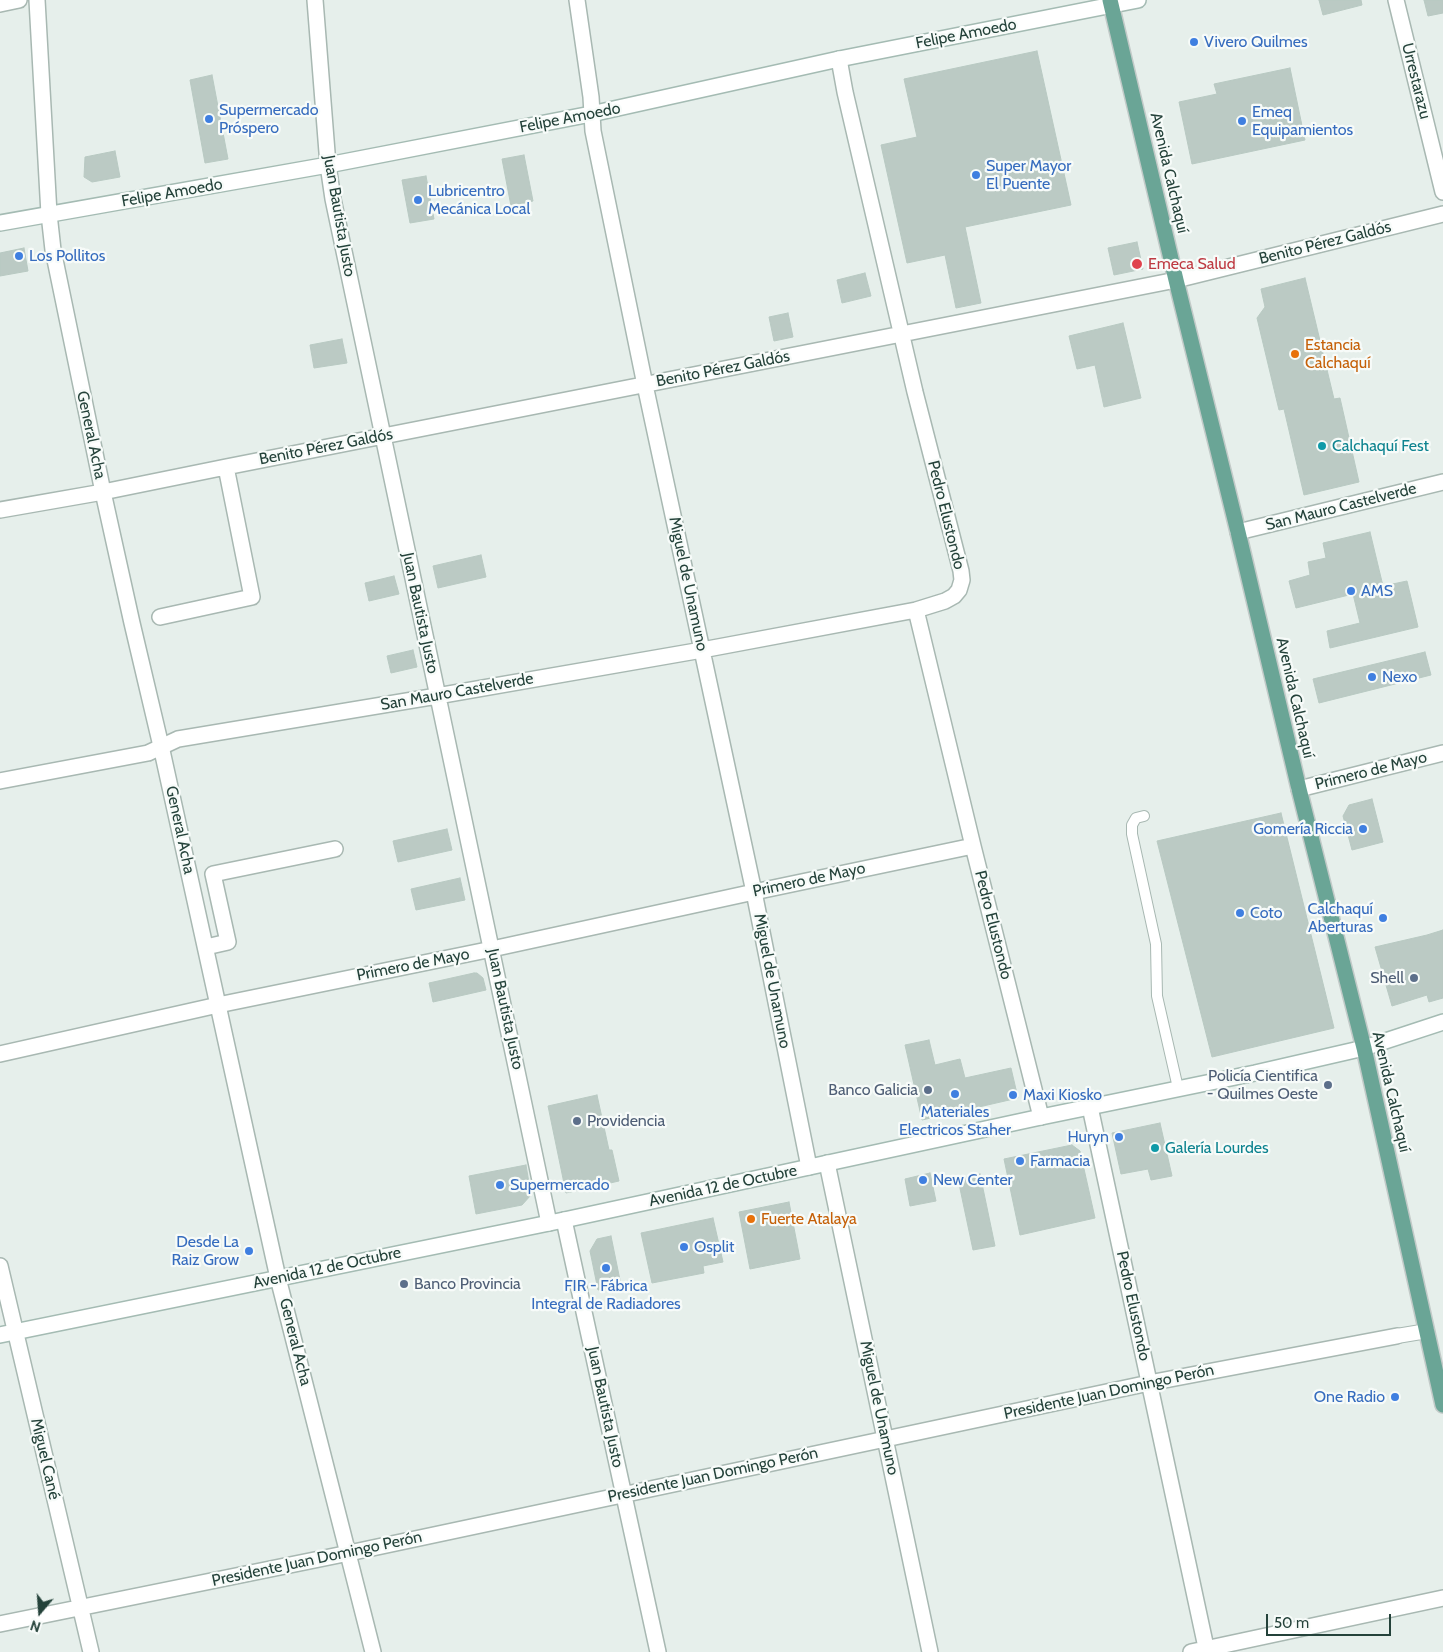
<!DOCTYPE html>
<html>
<head>
<meta charset="utf-8">
<style>
  body { margin:0 }
  #map { position:relative; width:1443px; height:1652px; overflow:hidden; background:#e6efeb; font-family:Cabin,sans-serif }
  canvas { display:block }
  .north { position:absolute; left:15px; top:1587px; width:50px; height:50px; -webkit-text-stroke:4px #f7fbf9; paint-order:stroke; rotate:198deg; font-size:14px; font-weight:700; line-height:20px; text-align:center; color:#24423a }
  .north::after { content:''; display:block; margin:auto; width:18px; height:22px; background:#24423a; clip-path:polygon(50% 0,100% 100%,50% 72%,0 100%) }
  .scale { position:absolute; left:1266px; top:1614px; width:125px; height:22px; box-sizing:border-box; border:2px solid #24423a; border-top:0; padding-left:6px; font-size:15px; line-height:18px; white-space:nowrap; color:#24423a; -webkit-text-stroke:4px #f7fbf9; paint-order:stroke }
</style>
</head>
<body>
<div id="map">
<canvas width="1443" height="1652"></canvas>
<div class="north">N</div>
<div class="scale">50 m</div>
</div>
<script>
const ctx = document.querySelector('canvas').getContext('2d');
ctx.lineJoin = 'round';
function fillPath(path, color) {
  ctx.fillStyle = color;
  ctx.fill(path, 'evenodd');
}
function toPath(rows) {
  const path = new Path2D();
  for (const r of rows) {
    path.moveTo(r[0], r[1]);
    for (let i = 2; i < r.length; i += 2) path.lineTo(r[i], r[i + 1]);
  }
  return path;
}
function stroke(path, color, width, dash) {
  ctx.strokeStyle = color;
  ctx.lineWidth = width;
  ctx.lineCap = dash ? 'butt' : 'round';
  ctx.setLineDash(dash || []);
  ctx.stroke(path);
}
function label(font, color, halo, rows, align = 'center') {
  ctx.font = font + ' Cabin,sans-serif';
  ctx.lineWidth = 4.5;
  ctx.setLineDash([]);
  ctx.textBaseline = 'middle';
  ctx.strokeStyle = halo;
  ctx.fillStyle = color;
  for (const [text, x, y, turn = 0] of rows) {
    ctx.save();
    ctx.translate(x, y);
    ctx.rotate((+turn || 0) * Math.PI / 180);
    ctx.textAlign = isNaN(turn) ? turn : align;
    if (halo) ctx.strokeText(text, 0, 0);
    ctx.fillText(text, 0, 0);
    ctx.restore();
  }
}
const building = toPath([
  [1319,0,1361,0,1362,5,1323,15,1319,0],
  [1424,0,1443,0,1443,13,1428,16,1424,0],
  [1037,51,1071,205,965,227,981,303,956,308,945,255,907,263,881,145,917,137,904,79,1037,51],
  [1290,68,1305,140,1192,164,1179,102,1217,94,1214,84,1290,68],
  [212,75,228,159,205,163,190,80,212,75],
  [115,151,120,177,92,182,84,177,85,157,115,151],
  [524,155,533,201,511,206,502,159,524,155],
  [426,176,434,219,410,223,402,180,426,176],
  [1137,242,1143,269,1114,275,1108,248,1137,242],
  [24,248,28,271,0,276,0,253,24,248],
  [865,273,871,296,842,303,837,280,865,273],
  [1305,278,1334,399,1340,398,1359,482,1304,495,1284,409,1279,410,1257,318,1265,307,1261,289,1305,278],
  [788,313,793,337,774,341,769,317,788,313],
  [1123,323,1141,398,1104,407,1095,365,1077,369,1069,336,1123,323],
  [342,339,347,363,314,368,310,345,342,339],
  [1370,532,1383,586,1407,581,1418,627,1330,648,1327,631,1360,623,1353,594,1296,608,1289,581,1310,575,1308,562,1326,558,1323,543,1370,532],
  [481,555,486,577,438,588,433,566,481,555],
  [394,576,399,594,369,601,365,583,394,576],
  [413,650,417,667,391,673,387,656,413,650],
  [1425,652,1431,675,1319,703,1313,679,1425,652],
  [1372,799,1383,842,1352,850,1343,816,1349,805,1372,799],
  [1281,813,1334,1028,1212,1057,1157,841,1281,813],
  [447,829,452,850,398,862,393,841,447,829],
  [460,878,465,900,416,910,411,889,460,878],
  [1443,930,1443,998,1429,1002,1427,995,1392,1006,1375,947,1427,935,1443,930],
  [474,973,477,973,483,978,486,990,433,1002,429,983,474,973],
  [929,1040,935,1065,960,1059,965,1078,1011,1068,1018,1098,922,1120,905,1045,929,1040],
  [597,1095,609,1150,612,1150,619,1181,566,1193,548,1106,597,1095],
  [1160,1123,1172,1176,1151,1180,1148,1169,1121,1174,1112,1133,1160,1123],
  [1072,1145,1080,1151,1095,1218,1020,1235,1004,1159,1072,1145],
  [526,1165,531,1195,522,1205,476,1214,469,1176,526,1165],
  [930,1173,936,1201,910,1206,905,1179,930,1173],
  [980,1174,995,1246,973,1250,958,1179,980,1174],
  [789,1202,800,1259,750,1269,739,1212,789,1202],
  [713,1218,723,1262,703,1266,704,1273,652,1283,641,1233,713,1218],
  [611,1236,621,1285,598,1290,590,1251,597,1239,611,1236]
]);
const service = toPath([
  [1144,816,1136,818,1132,825,1132,834,1156,944,1157,996,1178,1088]
]);
const pedestrian = toPath([
  [1397,1336,1427,1331]
]);
const minor = toPath([
  [315,0,328,165,333,199,549,1223],
  [577,0,591,97,593,131,645,385,754,892,809,1167],
  [1396,0,1443,192],
  [0,4,19,0],
  [0,510,103,492,226,467,1176,280,1443,214],
  [1238,532,1443,482],
  [916,610,973,846,1041,1117],
  [160,617,252,597,226,467],
  [0,781,148,753,178,739,437,696,702,650,916,610,945,601,954,596,959,590,962,580,961,571,915,392,845,92,839,59],
  [1299,789,1443,753],
  [206,947,228,942,213,874,335,849],
  [0,1054,218,1005,492,949,754,892,973,846],
  [1090,1107,1207,1652],
  [827,1163,930,1652],
  [564,1220,658,1652],
  [0,1266,91,1652],
  [0,1624,349,1553,1149,1383,1397,1336],
  [1191,1652,1443,1598]
]);
const tertiary = toPath([
  [37,0,49,214,53,250,103,492,132,623,161,746,278,1278,373,1652]
]);
const secondary = toPath([
  [0,223,328,165,591,114,839,59,1138,0],
  [0,1335,564,1220,1041,1117,1255,1073,1364,1048,1443,1022]
]);
const primary = toPath([
  [1110,0,1176,280,1238,532,1299,789,1364,1048,1443,1405]
]);
const markers = [
  [1194,42,5,"#3f7fe0"],
  [209,119,5,"#3f7fe0"],
  [1242,121,5,"#3f7fe0"],
  [976,175,5,"#3f7fe0"],
  [418,200,5,"#3f7fe0"],
  [19,256,5,"#3f7fe0"],
  [1137,264,6,"#e0444e"],
  [1295,354,5,"#e8710a"],
  [1322,446,5,"#0f9aa8"],
  [1351,591,5,"#3f7fe0"],
  [1372,677,5,"#3f7fe0"],
  [1363,829,5,"#3f7fe0"],
  [1240,913,5,"#3f7fe0"],
  [1383,918,5,"#3f7fe0"],
  [1414,978,5,"#5c6f8a"],
  [1328,1085,5,"#5c6f8a"],
  [928,1090,5,"#5c6f8a"],
  [955,1094,5,"#3f7fe0"],
  [1013,1095,5,"#3f7fe0"],
  [577,1121,5,"#5c6f8a"],
  [1119,1137,5,"#3f7fe0"],
  [1155,1148,5,"#0f9aa8"],
  [1020,1161,5,"#3f7fe0"],
  [923,1180,5,"#3f7fe0"],
  [500,1185,5,"#3f7fe0"],
  [751,1219,5,"#e8710a"],
  [684,1247,5,"#3f7fe0"],
  [249,1251,5,"#3f7fe0"],
  [606,1268,5,"#3f7fe0"],
  [404,1284,5,"#5c6f8a"],
  [1395,1397,5,"#3f7fe0"]
];
const streetNames = [
  ["Felipe Amoedo",966,34,-11],
  ["Urrestarazu",1416,81,76],
  ["Felipe Amoedo",570,118,-11],
  ["Avenida Calchaquí",1169,173,77],
  ["Felipe Amoedo",172,193,-10],
  ["Juan Bautista Justo",339,216,80],
  ["Benito Pérez Galdós",1325,243,-14],
  ["Benito Pérez Galdós",723,369,-11],
  ["General Acha",91,435,78],
  ["Benito Pérez Galdós",326,447,-11],
  ["San Mauro Castelverde",1341,507,-14],
  ["Pedro Elustondo",946,515,76],
  ["Miguel de Unamuno",688,584,78],
  ["Juan Bautista Justo",420,613,78],
  ["San Mauro Castelverde",457,692,-10],
  ["Avenida Calchaquí",1295,698,77],
  ["Primero de Mayo",1371,771,-14],
  ["General Acha",180,830,78],
  ["Primero de Mayo",809,880,-12],
  ["Pedro Elustondo",993,925,76],
  ["Primero de Mayo",413,965,-11],
  ["Miguel de Unamuno",772,981,79],
  ["Juan Bautista Justo",505,1009,78],
  ["Avenida Calchaquí",1391,1092,77],
  ["Avenida 12 de Octubre",723,1186,-12],
  ["Avenida 12 de Octubre",327,1268,-12],
  ["Pedro Elustondo",1133,1306,78],
  ["General Acha",295,1342,76],
  ["Presidente Juan Domingo Perón",1109,1392,-12],
  ["Juan Bautista Justo",605,1407,78],
  ["Miguel de Unamuno",879,1408,78],
  ["Miguel Cané",45,1459,77],
  ["Presidente Juan Domingo Perón",713,1475,-12],
  ["Presidente Juan Domingo Perón",317,1559,-12]
];
const shopNames = [
  ["Vivero Quilmes",1204,42],
  ["Supermercado",219,110],
  ["Próspero",219,128],
  ["Emeq",1252,112],
  ["Equipamientos",1252,130],
  ["Super Mayor",986,166],
  ["El Puente",986,184],
  ["Lubricentro",428,191],
  ["Mecánica Local",428,209],
  ["Los Pollitos",29,256],
  ["AMS",1361,591],
  ["Nexo",1382,677],
  ["Gomería Riccia",1353,829,"right"],
  ["Calchaquí",1373,909,"right"],
  ["Aberturas",1373,927,"right"],
  ["Coto",1250,913],
  ["Maxi Kiosko",1023,1095],
  ["Materiales",955,1112,"center"],
  ["Electricos Staher",955,1130,"center"],
  ["Huryn",1109,1137,"right"],
  ["Farmacia",1030,1161],
  ["New Center",933,1180],
  ["Supermercado",510,1185],
  ["Desde La",239,1242,"right"],
  ["Raiz Grow",239,1260,"right"],
  ["Osplit",694,1247],
  ["FIR - Fábrica",606,1286,"center"],
  ["Integral de Radiadores",606,1304,"center"],
  ["One Radio",1385,1397,"right"]
];
const healthNames = [
  ["Emeca Salud",1148,264]
];
const foodNames = [
  ["Estancia",1305,345],
  ["Calchaquí",1305,363],
  ["Fuerte Atalaya",761,1219]
];
const cultureNames = [
  ["Calchaquí Fest",1332,446],
  ["Galería Lourdes",1165,1148]
];
const serviceNames = [
  ["Shell",1404,978],
  ["Policía Cientifica",1318,1076],
  ["- Quilmes Oeste",1318,1094],
  ["Banco Galicia",918,1090],
  ["Providencia",587,1121,"left"],
  ["Banco Provincia",414,1284,"left"]
];
fillPath(building, '#bbcac4');
stroke(building, '#b8c9c2', 1);
stroke(service, '#a8b8b2', 12);
stroke(pedestrian, '#a8b8b2', 16);
stroke(minor, '#a8b8b2', 18);
stroke(tertiary, '#a8b8b2', 18);
stroke(secondary, '#a4bbb3', 18);
stroke(primary, '#c2cac8', 18);
stroke(service, '#fff', 10);
stroke(pedestrian, '#fff', 14);
stroke(minor, '#fff', 15);
stroke(tertiary, '#fff', 15);
stroke(secondary, '#fff', 15);
stroke(primary, '#6aa596', 15);
for (const [x, y, r, color] of markers) {
  const dot = new Path2D();
  dot.arc(x, y, r, 0, 2 * Math.PI);
  ctx.fillStyle = color;
  ctx.fill(dot);
  stroke(dot, '#f7fbf9', 2);
}
label('16px', '#24423a', '#f7fbf9', streetNames);
label('16px', '#366cbe', '#f7fbf9', shopNames, 'left');
label('16px', '#be3a42', '#f7fbf9', healthNames, 'left');
label('16px', '#c56008', '#f7fbf9', foodNames, 'left');
label('16px', '#0d838f', '#f7fbf9', cultureNames, 'left');
label('16px', '#4e5e75', '#f7fbf9', serviceNames, 'right');
</script>
</body>
</html>
